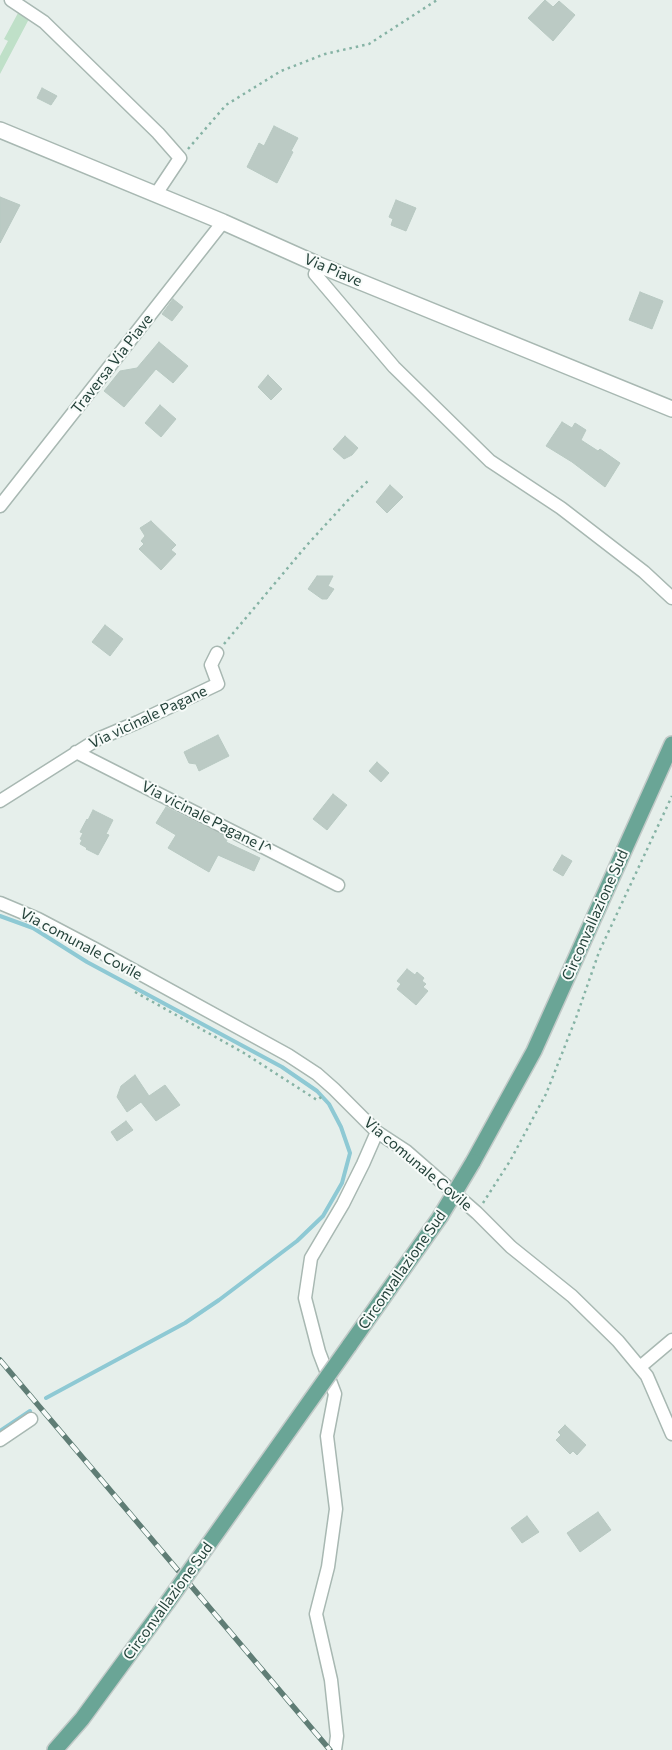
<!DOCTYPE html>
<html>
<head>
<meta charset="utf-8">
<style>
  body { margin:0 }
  canvas { display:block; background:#e6efeb }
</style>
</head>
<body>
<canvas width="672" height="1750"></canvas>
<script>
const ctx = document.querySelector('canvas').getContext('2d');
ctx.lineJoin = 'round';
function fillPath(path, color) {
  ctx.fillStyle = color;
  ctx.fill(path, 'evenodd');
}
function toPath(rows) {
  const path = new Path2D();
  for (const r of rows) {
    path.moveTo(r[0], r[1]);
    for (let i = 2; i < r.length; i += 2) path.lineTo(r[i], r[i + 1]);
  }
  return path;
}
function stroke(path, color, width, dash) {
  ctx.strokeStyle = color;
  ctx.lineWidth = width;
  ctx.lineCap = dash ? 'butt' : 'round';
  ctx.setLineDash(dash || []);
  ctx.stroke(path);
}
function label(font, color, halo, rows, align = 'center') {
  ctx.font = font + ' Commissioner,sans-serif';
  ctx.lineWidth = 4;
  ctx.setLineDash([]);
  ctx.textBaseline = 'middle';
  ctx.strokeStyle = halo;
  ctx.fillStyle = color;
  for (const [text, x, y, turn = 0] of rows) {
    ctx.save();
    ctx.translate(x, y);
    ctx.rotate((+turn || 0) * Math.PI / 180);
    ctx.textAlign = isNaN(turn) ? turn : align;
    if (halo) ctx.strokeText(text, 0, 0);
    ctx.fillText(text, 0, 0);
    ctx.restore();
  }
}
const green = toPath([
  [18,13,29,19,0,74,0,56,8,41,4,39]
]);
const stream = toPath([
  [0,916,33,928,87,962,282,1067,317,1091,329,1104,341,1127,350,1153,342,1183,323,1216,297,1241,219,1300,185,1323,46,1398],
  [0,1431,30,1411]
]);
const building = toPath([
  [545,0,553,7,559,1,575,15,553,41,528,18,545,0],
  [42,88,57,96,51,105,37,98,42,88],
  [274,126,298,138,291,151,293,152,277,183,247,167,259,143,264,146,274,126],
  [0,197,20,205,0,243,0,197],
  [396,200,416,208,406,231,391,225,393,219,389,217,396,200],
  [640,292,663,301,652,329,629,320,640,292],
  [173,299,183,307,172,321,162,314,173,299],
  [159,342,188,366,173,383,156,369,124,407,104,391,120,371,137,368,159,342],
  [268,375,282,389,271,400,258,387,268,375],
  [160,405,176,419,161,437,145,423,160,405],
  [562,422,572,428,575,423,586,430,581,440,598,451,600,449,620,463,605,487,572,462,546,446,562,422],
  [345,436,358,448,352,455,344,459,333,449,345,436],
  [390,485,403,497,387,513,376,502,390,485],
  [151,521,176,545,171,550,176,554,161,570,139,549,144,544,141,541,145,536,140,528,151,521],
  [317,576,333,576,328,586,334,589,327,599,322,599,308,589,317,576],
  [105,625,123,639,110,656,92,642,105,625],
  [218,735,229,756,199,771,196,764,189,763,184,752,218,735],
  [377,762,389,773,381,782,369,771,377,762],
  [333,794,347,805,327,830,313,819,333,794],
  [166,807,228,838,226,842,260,858,254,871,218,855,209,872,168,848,176,835,156,823,166,807],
  [93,810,113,820,106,834,109,835,98,855,86,849,87,848,80,844,82,840,80,839,83,833,80,832,87,819,88,820,93,810],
  [562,855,572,861,563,876,553,870,562,855],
  [407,969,415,975,417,972,424,978,422,981,426,984,423,987,428,991,416,1005,397,989,401,984,397,981,407,969],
  [135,1075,149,1096,165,1085,180,1105,156,1121,141,1102,127,1112,117,1097,121,1086,135,1075],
  [126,1121,133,1130,117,1141,111,1132,126,1121],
  [565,1425,586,1445,577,1455,573,1451,570,1454,556,1440,561,1435,558,1432,565,1425],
  [598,1512,611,1530,580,1552,567,1533,598,1512],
  [527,1516,539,1532,522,1543,511,1528,527,1516]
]);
const path = toPath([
  [188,149,226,105,281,71,325,54,369,44,437,0],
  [224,644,307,545,350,498,370,479],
  [135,992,244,1053,317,1100,324,1095],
  [483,1203,510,1161,546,1094,576,1018,599,952,672,796]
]);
const minor = toPath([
  [11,0,44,22,158,133,180,158,156,194],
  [319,265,315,274,394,367,490,461,561,508,644,572,672,598],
  [0,506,223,222],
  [76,752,338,885],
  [0,801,98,739,138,722,218,684,211,665,217,653],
  [0,903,38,919,95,949,288,1055,317,1074,334,1089,377,1132,406,1151,477,1213,511,1247,572,1296,618,1341,647,1376,672,1434],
  [640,1367,672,1340],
  [0,1440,31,1419],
  [335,1750,337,1736,331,1680,316,1614,328,1567,336,1509,327,1436,335,1394,319,1352,305,1298,311,1258,343,1204,363,1164,377,1132]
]);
const tertiary = toPath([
  [0,130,223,222,319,265,672,409]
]);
const primary = toPath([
  [473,1162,534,1051,672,744],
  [349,1346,440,1217],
  [55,1750,82,1719,167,1603]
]);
const rail = toPath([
  [0,1360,330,1750]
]);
const primaryBridge = toPath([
  [440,1217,473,1162],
  [167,1603,349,1346]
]);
const streetNames = [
  ["Via Piave",333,270,23],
  ["Traversa Via Piave",112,364,-52],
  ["Via vicinale Pagane",148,717,-25],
  ["Via vicinale Pagane I^",207,818,27],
  ["Circonvallazione Sud",595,915,-66],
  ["Via comunale Covile",81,944,28],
  ["Via comunale Covile",418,1164,40],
  ["Circonvallazione Sud",402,1270,-55],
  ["Circonvallazione Sud",168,1601,-54]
];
fillPath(green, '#bfe0c8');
stroke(stream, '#8ec9d4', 4);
fillPath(building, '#bbcac4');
stroke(building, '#b8c9c2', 1);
stroke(minor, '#a8b8b2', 15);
stroke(tertiary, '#a8b8b2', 18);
stroke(primary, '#c2cac8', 18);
stroke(path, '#86b3a5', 2.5, [2.5, 4]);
stroke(minor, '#fff', 12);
stroke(tertiary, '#fff', 15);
stroke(primary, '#6aa596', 15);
stroke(rail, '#5f7d75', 5.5);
stroke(rail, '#f7fbf9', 4, [11]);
stroke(primaryBridge, '#c2cac8', 18, []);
stroke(primaryBridge, '#6aa596', 15);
label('15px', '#24423a', '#f7fbf9', streetNames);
</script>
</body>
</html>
